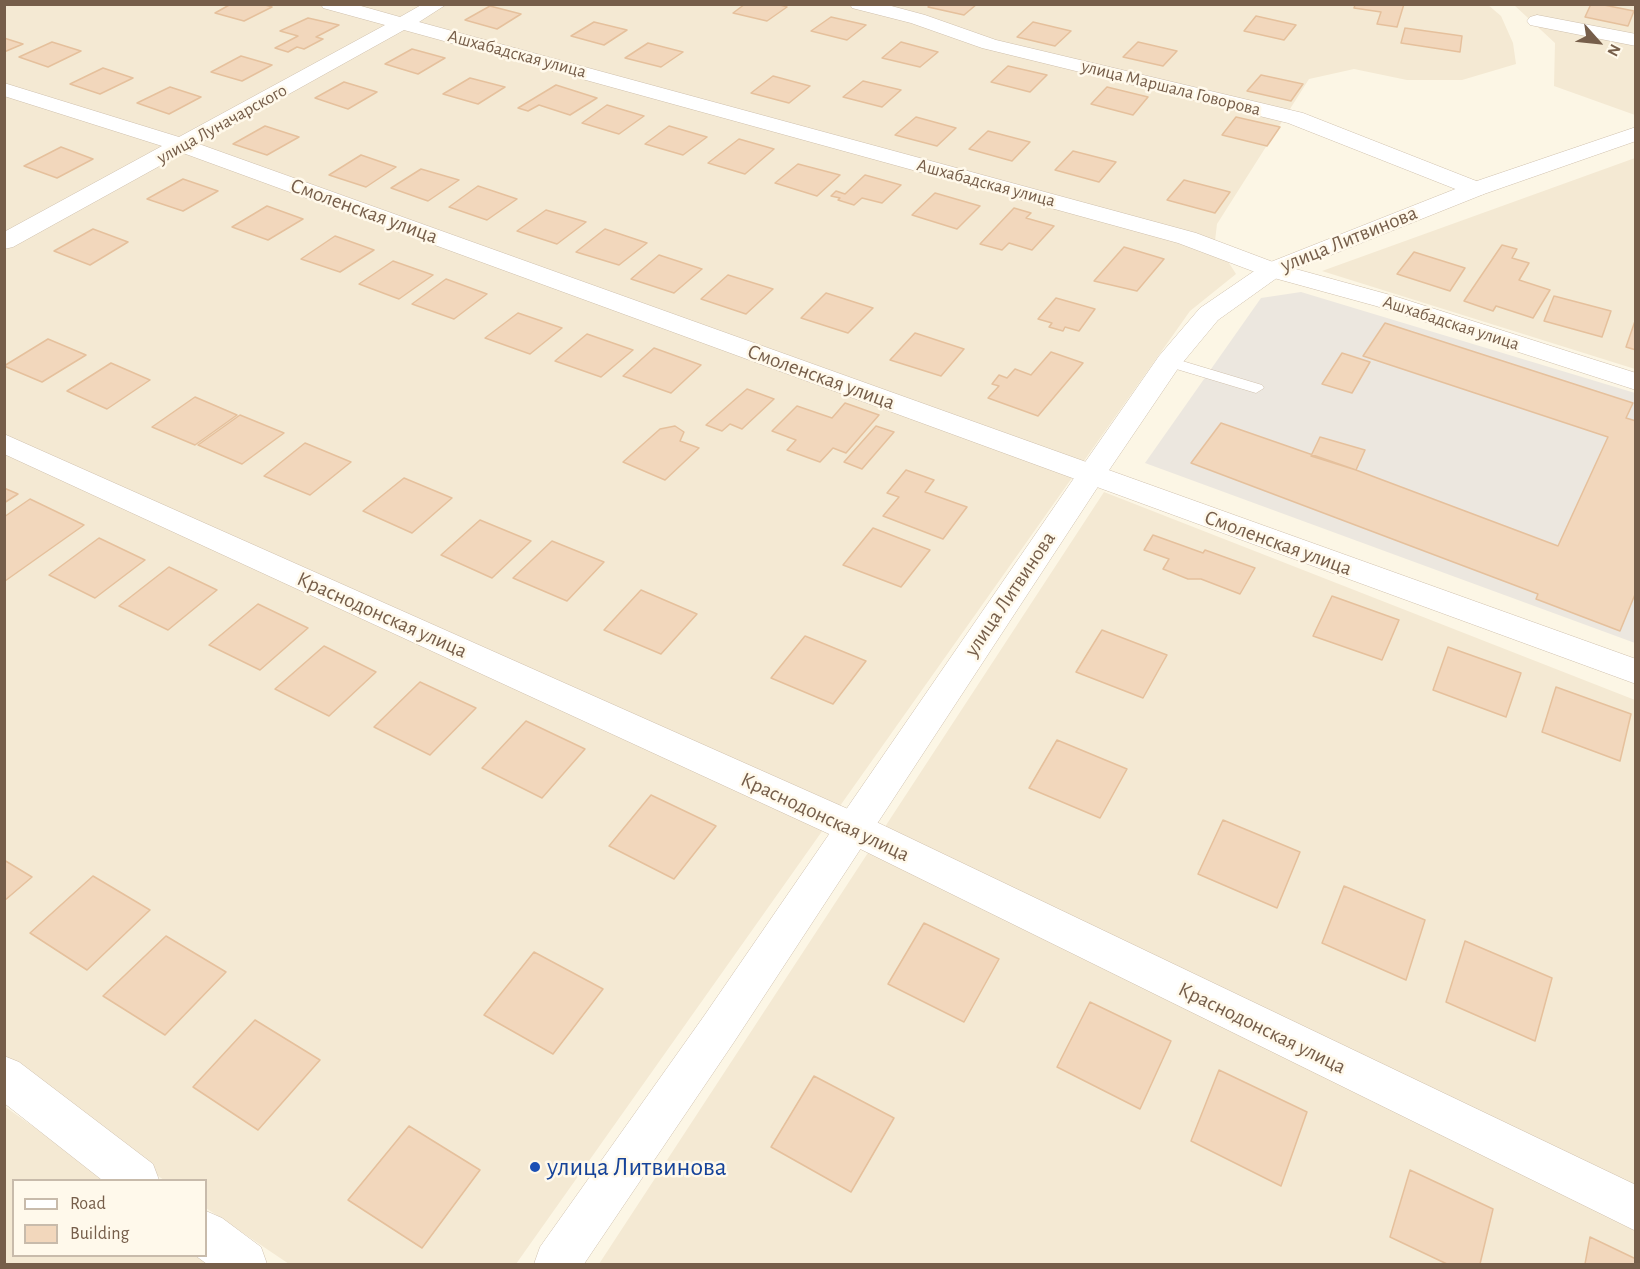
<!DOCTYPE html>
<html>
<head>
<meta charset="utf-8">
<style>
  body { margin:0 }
  #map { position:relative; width:1640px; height:1269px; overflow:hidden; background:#fcf6e5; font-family:"Alegreya Sans",sans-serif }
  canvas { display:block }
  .frame { position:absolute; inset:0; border:6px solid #765e4a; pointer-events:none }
  .legend { position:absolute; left:12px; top:1179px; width:195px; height:78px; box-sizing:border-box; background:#fff9eb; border:2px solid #c8bbab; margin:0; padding:8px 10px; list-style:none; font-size:18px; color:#765e4a }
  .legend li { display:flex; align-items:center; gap:12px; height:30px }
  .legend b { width:30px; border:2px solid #c8bbab }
  .north { position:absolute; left:1568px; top:12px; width:60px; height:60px; -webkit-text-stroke:4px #fff9eb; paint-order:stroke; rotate:117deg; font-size:16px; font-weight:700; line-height:24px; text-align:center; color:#765e4a }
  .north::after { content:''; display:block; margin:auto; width:21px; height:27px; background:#765e4a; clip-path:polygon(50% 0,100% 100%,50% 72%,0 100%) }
</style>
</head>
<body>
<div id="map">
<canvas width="1640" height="1269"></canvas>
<div class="frame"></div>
<ul class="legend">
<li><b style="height:8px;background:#fff"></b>Road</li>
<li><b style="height:16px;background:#f2d7bc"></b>Building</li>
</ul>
<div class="north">N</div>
</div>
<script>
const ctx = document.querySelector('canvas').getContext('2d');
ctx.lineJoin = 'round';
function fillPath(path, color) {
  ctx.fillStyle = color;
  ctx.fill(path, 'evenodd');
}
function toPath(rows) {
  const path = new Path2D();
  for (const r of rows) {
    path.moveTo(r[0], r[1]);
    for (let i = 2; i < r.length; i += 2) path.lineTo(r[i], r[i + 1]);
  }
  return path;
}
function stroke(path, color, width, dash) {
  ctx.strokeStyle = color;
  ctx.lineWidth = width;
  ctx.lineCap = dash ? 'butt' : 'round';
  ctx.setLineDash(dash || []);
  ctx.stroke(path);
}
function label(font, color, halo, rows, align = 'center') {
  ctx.font = font + ' "Alegreya Sans",sans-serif';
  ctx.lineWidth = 5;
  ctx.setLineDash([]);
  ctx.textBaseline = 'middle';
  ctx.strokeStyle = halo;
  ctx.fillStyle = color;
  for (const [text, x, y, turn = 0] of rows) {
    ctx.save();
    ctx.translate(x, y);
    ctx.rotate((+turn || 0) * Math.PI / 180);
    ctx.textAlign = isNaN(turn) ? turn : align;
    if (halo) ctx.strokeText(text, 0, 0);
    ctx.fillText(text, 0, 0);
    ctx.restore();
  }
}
const residential = toPath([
  [1487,4,1501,16,1513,43,1516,64,1462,80,1407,80,1354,69,1309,79,1217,224,1215,241,1236,274,1190,311,516,1264,289,1264,206,1208,206,1180,164,1180,5,1073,4,5],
  [1514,5,1635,5,1635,115,1554,86,1555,43],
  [1635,158,1635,369,1322,271],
  [1104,492,1635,700,1635,1264,599,1264],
  [4,1106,109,1180,14,1180,14,1256,206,1256,206,1250,226,1264,5,1264]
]);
const industrial = toPath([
  [1301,292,1635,393,1635,643,1145,463,1261,298]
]);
const building = toPath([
  [231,4,262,4,272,7,244,21,215,13,231,4],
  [745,4,777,4,787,7,767,21,733,13,745,4],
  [931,4,977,4,964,15,928,7,931,4],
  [1350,4,1404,4,1397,27,1377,24,1381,12,1354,8,1355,5,1350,4],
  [1591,4,1599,4,1634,11,1628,26,1585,17,1591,4],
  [490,6,521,14,497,29,465,20,490,6],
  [1256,16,1296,25,1284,40,1244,31,1256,16],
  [831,17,866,25,847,40,811,31,831,17],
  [308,18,339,25,316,37,323,39,304,49,297,47,288,52,275,48,298,36,280,31,308,18],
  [594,22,627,30,604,45,571,36,594,22],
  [1033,22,1071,31,1055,46,1017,37,1033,22],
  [1405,28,1462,36,1460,52,1401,43,1405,28],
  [4,38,23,44,4,52,4,38],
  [52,42,81,51,48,67,19,57,52,42],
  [901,42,938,52,920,67,882,58,901,42],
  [1138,42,1177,51,1163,66,1123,57,1138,42],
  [648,43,683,52,661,67,625,58,648,43],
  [412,49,445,58,418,74,385,64,412,49],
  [241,56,272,65,242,81,211,72,241,56],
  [1008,66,1047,75,1030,92,991,82,1008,66],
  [103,68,133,78,100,94,70,84,103,68],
  [1261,75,1303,84,1291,101,1247,91,1261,75],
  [773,76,810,86,789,103,751,93,773,76],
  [470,78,505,87,478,104,443,94,470,78],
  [863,81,901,90,882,107,843,97,863,81],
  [344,82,377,92,348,109,315,98,344,82],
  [556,85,597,98,570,115,539,105,528,111,518,108,556,85],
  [170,87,201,97,169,114,137,103,170,87],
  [1107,87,1148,97,1133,115,1091,104,1107,87],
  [607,105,644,116,619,134,582,123,607,105],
  [916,117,956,128,937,146,895,135,916,117],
  [1236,117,1280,127,1267,146,1222,135,1236,117],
  [265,126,299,137,267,155,233,144,265,126],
  [669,126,707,137,683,155,645,144,669,126],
  [988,131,1030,142,1012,161,969,149,988,131],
  [739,139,774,149,745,174,708,163,739,139],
  [61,147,93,159,57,178,24,166,61,147],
  [1073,151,1116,162,1099,182,1055,170,1073,151],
  [361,155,396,167,366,187,329,175,361,155],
  [798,164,840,175,817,196,775,183,798,164],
  [421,169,459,180,428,201,391,188,421,169],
  [865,175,901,185,882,203,862,198,854,205,838,200,840,198,831,196,836,191,845,194,865,175],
  [183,179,218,191,183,211,147,199,183,179],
  [1184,180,1230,192,1215,213,1167,200,1184,180],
  [478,186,517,199,487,220,449,207,478,186],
  [935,193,980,206,957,229,912,215,935,193],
  [267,206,303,219,268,240,232,227,267,206],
  [1014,208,1031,213,1026,218,1054,226,1032,250,1009,243,1002,250,980,244,1014,208],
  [546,210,586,222,557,244,517,231,546,210],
  [93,229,128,242,90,265,54,251,93,229],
  [605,229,647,243,619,265,576,252,605,229],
  [335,236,374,250,340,272,301,259,335,236],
  [1502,245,1517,249,1512,258,1529,263,1519,280,1550,290,1533,318,1496,306,1493,311,1464,301,1502,245],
  [1124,247,1164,259,1137,291,1094,281,1124,247],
  [1414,252,1465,268,1450,291,1397,274,1414,252],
  [659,255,702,269,674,293,631,279,659,255],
  [393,261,433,275,399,299,359,284,393,261],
  [728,275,773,289,746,314,701,299,728,275],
  [446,279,487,294,454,319,412,304,446,279],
  [826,293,873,308,848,333,801,318,826,293],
  [1554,296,1611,311,1602,337,1544,321,1554,296],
  [1056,298,1095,309,1079,331,1065,327,1063,331,1049,327,1052,323,1038,319,1056,298],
  [518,313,562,328,530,354,485,338,518,313],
  [1635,321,1636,321,1636,350,1626,347,1635,321],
  [1385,323,1633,403,1626,418,1636,421,1636,592,1620,631,1536,599,1538,594,1191,463,1221,423,1356,470,1558,546,1608,437,1363,356,1385,323],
  [915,333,964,349,941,376,890,360,915,333],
  [587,334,633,350,601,377,555,361,587,334],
  [48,339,86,355,42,382,4,366,48,339],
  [654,348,701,365,671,393,623,376,654,348],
  [1051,352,1083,363,1038,416,988,398,999,386,992,384,999,375,1007,378,1015,369,1031,375,1051,352],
  [1342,353,1370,362,1352,393,1322,384,1342,353],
  [111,363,150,380,107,409,67,391,111,363],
  [747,389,774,399,742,429,730,424,722,431,706,425,747,389],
  [195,397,237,415,195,445,152,427,195,397],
  [845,403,879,415,846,453,833,448,820,462,787,450,796,440,772,431,797,406,832,418,845,403],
  [240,415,284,433,242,464,198,445,240,415],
  [675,426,684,432,680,441,699,448,665,480,623,462,660,429,675,426],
  [876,426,894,432,862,469,844,462,876,426],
  [1320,437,1365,450,1356,470,1311,456,1320,437],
  [305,443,351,462,310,495,264,476,305,443],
  [906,470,934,480,925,492,967,507,943,539,883,516,899,497,887,493,906,470],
  [404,478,452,498,412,533,363,511,404,478],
  [4,488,18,494,4,503,4,488],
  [30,499,84,525,5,581,4,517,30,499],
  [480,520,531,541,492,578,441,555,480,520],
  [873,528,930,550,901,587,843,565,873,528],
  [1153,535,1203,553,1205,550,1255,568,1240,594,1201,579,1188,579,1163,569,1169,559,1144,550,1153,535],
  [99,538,145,560,95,598,49,575,99,538],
  [552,541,604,562,567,601,513,578,552,541],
  [169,567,217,590,168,630,119,606,169,567],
  [641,590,697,614,661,654,604,630,641,590],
  [1332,596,1399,620,1382,660,1313,636,1332,596],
  [258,604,308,628,260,670,209,645,258,604],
  [1102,630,1167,655,1143,698,1076,672,1102,630],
  [805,636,866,661,833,704,771,678,805,636],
  [324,646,376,672,329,716,275,689,324,646],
  [1448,647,1521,673,1506,717,1433,690,1448,647],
  [420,682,476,708,430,755,374,727,420,682],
  [1556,687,1631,714,1620,761,1542,732,1556,687],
  [526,721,585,749,542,798,482,768,526,721],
  [1057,740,1127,769,1100,818,1029,788,1057,740],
  [651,795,716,826,674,879,609,846,651,795],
  [1223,820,1300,852,1277,908,1198,874,1223,820],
  [4,860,32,877,4,901,4,860],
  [93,876,150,910,87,970,30,933,93,876],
  [1344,886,1425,920,1406,980,1322,943,1344,886],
  [924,923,999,959,964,1022,888,984,924,923],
  [166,936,226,972,165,1035,103,996,166,936],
  [1465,941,1552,978,1535,1041,1446,1002,1465,941],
  [534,952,603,989,553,1054,484,1015,534,952],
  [1090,1002,1171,1041,1140,1109,1057,1067,1090,1002],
  [255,1020,320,1060,258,1130,193,1087,255,1020],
  [1219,1070,1307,1112,1281,1186,1191,1141,1219,1070],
  [814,1076,894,1118,851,1192,771,1147,814,1076],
  [409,1126,480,1170,422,1248,348,1200,409,1126],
  [1410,1170,1493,1209,1480,1264,1447,1264,1390,1237,1410,1170],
  [1590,1237,1636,1259,1636,1264,1585,1264,1590,1237]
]);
const service = toPath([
  [1169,357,1262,385,1264,388,1256,393,1163,365,1161,362,1163,359,1169,357]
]);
const minor = toPath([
  [321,4,354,4,400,17,423,4,447,4,419,22,1196,233,1281,265,1394,296,1636,373,1636,390,1376,306,1263,275,1178,243,404,30,199,144,1636,659,1636,684,183,153,13,247,4,249,4,232,162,146,4,96,4,83,179,137,385,25,323,8,321,4],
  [850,4,884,4,925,15,996,40,1303,113,1484,184,1488,189,1484,194,1476,196,1468,194,1288,123,982,48,911,23,852,8,850,4],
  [1537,15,1636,34,1636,46,1530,25,1527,21,1530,17,1537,15],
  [4,434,866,817,1636,1185,1636,1231,840,839,4,454,4,434],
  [4,1056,19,1062,153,1164,159,1180,102,1180,4,1103,4,1056],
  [206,1211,222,1218,261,1247,267,1264,207,1264,196,1256,206,1256,206,1211]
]);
const tertiary = toPath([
  [1636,127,1636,141,1484,194,1281,275,1218,320,1179,367,1101,482,734,1042,584,1264,534,1264,540,1247,704,1016,1081,468,1159,356,1200,308,1263,265,1468,184,1636,127]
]);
const markers = [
  [535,1167,6,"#1a4fb4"]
];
const farStreetnames = [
  ["Ашхабадская улица",517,54,15],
  ["улица Маршала Говорова",1171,88,14],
  ["улица Луначарского",222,124,-29],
  ["Ашхабадская улица",986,183,15],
  ["Ашхабадская улица",1451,323,18]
];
const streetNames = [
  ["Смоленская улица",364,211,20],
  ["улица Литвинова",1349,239,-22],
  ["Смоленская улица",821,377,20],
  ["Смоленская улица",1278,543,20],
  ["улица Литвинова",1010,594,-56],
  ["Краснодонская улица",382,615,24],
  ["Краснодонская улица",825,817,25],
  ["Краснодонская улица",1262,1028,26]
];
const nearTransitnames = [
  ["улица Литвинова",547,1167]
];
fillPath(residential, '#f4e9d3');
fillPath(industrial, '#ece7df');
fillPath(building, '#f2d7bc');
stroke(building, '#e5c09c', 1.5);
stroke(service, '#d0c1ae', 1);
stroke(minor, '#d0c1ae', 1);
stroke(tertiary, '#d0c1ae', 1);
fillPath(service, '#fff');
fillPath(minor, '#fff');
fillPath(tertiary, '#fff');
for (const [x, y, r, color] of markers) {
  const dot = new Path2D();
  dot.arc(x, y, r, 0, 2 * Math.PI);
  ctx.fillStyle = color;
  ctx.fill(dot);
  stroke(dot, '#fff9eb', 2);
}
label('18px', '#765e4a', '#fff9eb', farStreetnames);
label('21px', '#765e4a', '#fff9eb', streetNames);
label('26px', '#164399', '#fff9eb', nearTransitnames, 'left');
</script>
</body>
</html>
